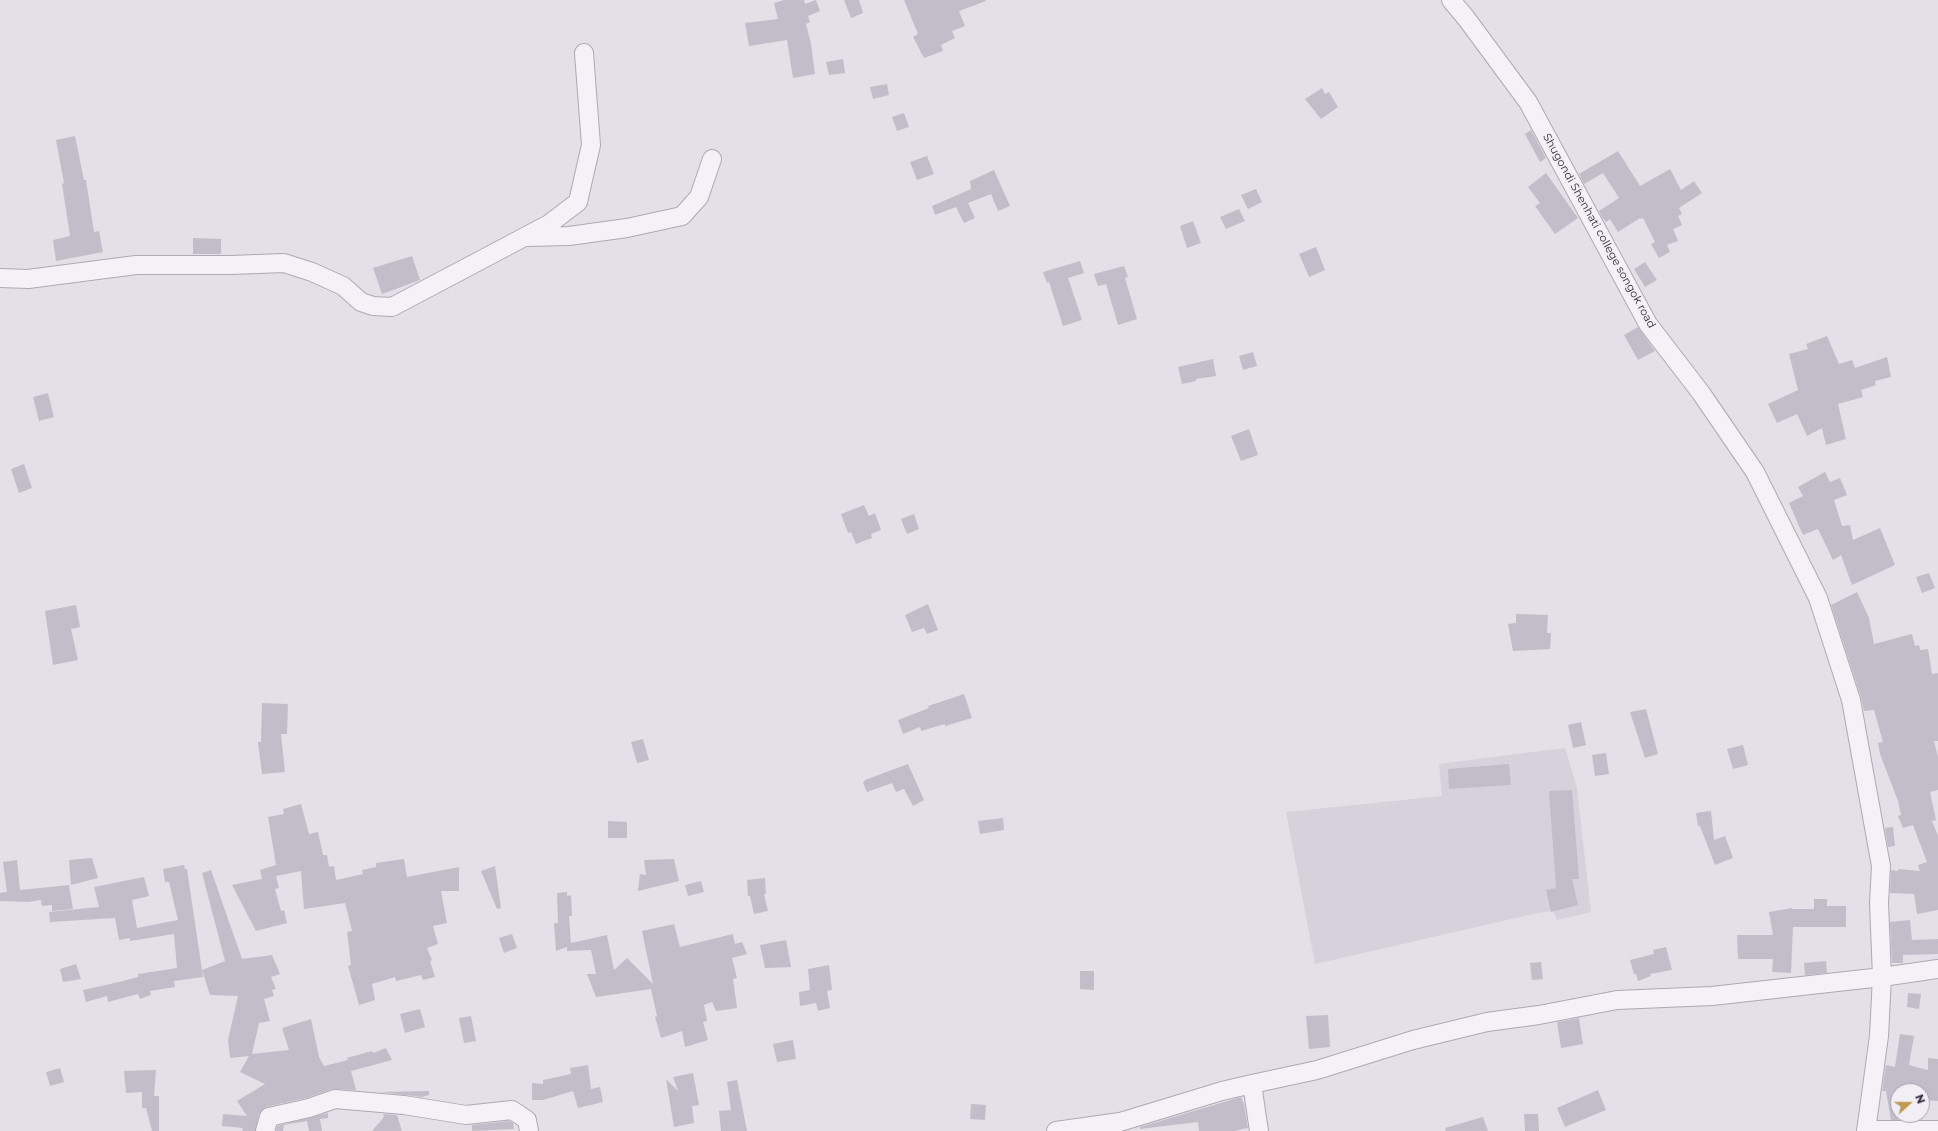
<!DOCTYPE html>
<html>
<head>
<meta charset="utf-8">
<style>
  body { margin:0 }
  #map { position:relative; width:1938px; height:1131px; overflow:hidden; background:#e3e0e7; font-family:Montserrat,sans-serif }
  canvas { display:block }
  .north { position:absolute; left:1890px; top:1083px; width:40px; height:40px; box-sizing:border-box; background:#f1eff5; border:1px solid #a5a0ab; border-radius:50%; rotate:69deg; font-size:11px; font-weight:700; line-height:16px; text-align:center; color:#322a3c }
  .north::after { content:''; display:block; margin:auto; width:14px; height:18px; background:#bf9b51; clip-path:polygon(50% 0,100% 100%,50% 72%,0 100%) }
</style>
</head>
<body>
<div id="map">
<canvas width="1938" height="1131"></canvas>
<div class="north">N</div>
</div>
<script>
const ctx = document.querySelector('canvas').getContext('2d');
ctx.lineJoin = 'round';
function fillPath(path, color) {
  ctx.fillStyle = color;
  ctx.fill(path, 'evenodd');
}
function toPath(rows) {
  const path = new Path2D();
  for (const r of rows) {
    path.moveTo(r[0], r[1]);
    for (let i = 2; i < r.length; i += 2) path.lineTo(r[i], r[i + 1]);
  }
  return path;
}
function stroke(path, color, width, dash) {
  ctx.strokeStyle = color;
  ctx.lineWidth = width;
  ctx.lineCap = dash ? 'butt' : 'round';
  ctx.setLineDash(dash || []);
  ctx.stroke(path);
}
function label(font, color, halo, rows, align = 'center') {
  ctx.font = font + ' Montserrat,sans-serif';
  ctx.lineWidth = 3;
  ctx.setLineDash([]);
  ctx.textBaseline = 'middle';
  ctx.strokeStyle = halo;
  ctx.fillStyle = color;
  for (const [text, x, y, turn = 0] of rows) {
    ctx.save();
    ctx.translate(x, y);
    ctx.rotate((+turn || 0) * Math.PI / 180);
    ctx.textAlign = isNaN(turn) ? turn : align;
    if (halo) ctx.strokeText(text, 0, 0);
    ctx.fillText(text, 0, 0);
    ctx.restore();
  }
}
const built = toPath([
  [1565,748,1577,788,1591,912,1557,920,1553,911,1538,913,1315,964,1286,812,1442,796,1439,764]
]);
const building = toPath([
  [784,0,804,0,805,4,816,0,820,11,808,16,810,22,806,24,811,44,815,74,793,78,787,40,749,46,745,23,778,19,774,3],
  [844,0,859,0,863,13,851,18],
  [904,0,985,0,986,1,959,11,965,26,952,31,955,38,941,45,943,51,924,58,913,37,918,34],
  [843,59,845,73,829,75,826,62],
  [887,84,889,95,873,99,870,87],
  [1322,88,1325,94,1329,92,1338,107,1321,119,1305,99],
  [904,113,909,127,897,131,892,117],
  [1531,130,1546,158,1540,162,1525,134],
  [75,136,84,180,86,180,94,232,99,231,103,252,56,261,53,240,70,236,62,184,64,183,56,140],
  [1618,151,1640,186,1670,169,1681,190,1694,181,1702,193,1679,208,1682,214,1678,216,1682,225,1673,229,1678,241,1667,245,1670,252,1659,258,1651,244,1655,242,1643,218,1641,219,1640,218,1618,232,1610,219,1606,222,1602,217,1599,211,1619,198,1603,173,1584,184,1579,174],
  [927,156,934,174,917,180,910,162],
  [994,170,1010,206,998,211,991,194,968,203,975,218,964,223,956,207,935,215,932,206,971,189,970,181],
  [1546,173,1578,218,1555,234,1535,206,1540,203,1528,187],
  [1256,189,1262,202,1248,209,1241,195],
  [1239,209,1245,221,1226,229,1220,217],
  [1193,221,1201,243,1187,248,1180,226],
  [193,238,221,239,221,254,193,254],
  [1316,247,1325,270,1309,277,1299,254],
  [412,256,420,280,382,294,373,268],
  [1080,261,1084,273,1068,278,1082,320,1063,326,1049,282,1047,283,1043,272],
  [1645,262,1657,280,1645,287,1634,269],
  [1124,266,1128,277,1125,278,1137,319,1118,325,1106,284,1098,286,1094,274],
  [1638,327,1655,351,1638,360,1624,335],
  [1827,336,1839,364,1852,360,1855,368,1887,357,1891,377,1875,381,1876,385,1861,390,1863,397,1838,404,1846,439,1826,445,1822,428,1807,436,1797,414,1777,423,1768,404,1798,390,1789,354,1808,349,1806,344],
  [1253,352,1257,366,1243,370,1239,356],
  [1213,359,1216,376,1196,379,1196,381,1182,384,1178,367],
  [48,393,54,417,39,421,33,397],
  [1249,429,1258,455,1241,461,1231,436],
  [24,464,32,488,19,493,11,469],
  [1825,472,1830,482,1840,478,1847,495,1834,500,1842,526,1850,525,1853,540,1880,528,1895,565,1852,585,1841,555,1833,560,1818,529,1803,535,1789,503,1803,496,1798,487],
  [864,505,869,516,875,513,881,530,871,534,872,538,856,544,851,532,848,533,841,514],
  [914,514,919,529,907,534,901,519],
  [1929,573,1935,588,1922,593,1916,577],
  [1857,592,1869,618,1874,644,1912,634,1915,646,1919,645,1920,650,1928,649,1932,674,1938,673,1938,741,1934,741,1938,757,1938,790,1930,792,1936,820,1932,821,1938,836,1938,910,1917,914,1914,894,1890,893,1891,870,1897,871,1899,869,1920,871,1918,865,1927,862,1913,825,1903,828,1898,816,1901,815,1898,801,1880,754,1878,743,1883,742,1874,710,1864,711,1861,697,1831,605],
  [928,604,938,630,927,634,924,628,912,632,905,615],
  [76,605,80,627,71,629,78,660,53,665,45,611],
  [1516,614,1548,615,1547,633,1551,633,1550,649,1513,651,1508,624,1516,623],
  [964,694,972,718,945,726,945,724,921,731,920,727,903,734,898,720,929,708,928,706],
  [262,703,288,704,287,734,281,734,285,772,262,774,258,742,261,742],
  [1646,709,1658,754,1645,758,1630,712],
  [1581,722,1586,745,1573,748,1568,725],
  [643,739,649,760,637,763,631,742],
  [1743,745,1748,765,1733,769,1727,749],
  [1606,753,1609,774,1595,776,1592,755],
  [908,764,924,800,913,806,904,789,896,792,892,783,867,792,863,783,865,780],
  [1509,764,1511,785,1449,789,1448,769],
  [1572,790,1579,879,1572,879,1578,905,1551,912,1546,890,1556,888,1549,791],
  [301,804,309,834,318,832,323,855,327,855,329,867,334,866,336,880,363,874,362,870,376,867,376,863,404,859,407,877,459,867,459,891,441,891,447,923,433,926,438,944,427,948,432,960,430,961,435,977,423,980,421,975,396,981,395,977,372,984,375,1000,359,1005,348,966,351,965,347,932,352,931,345,903,304,909,301,871,276,876,279,888,275,889,281,911,284,910,287,923,256,931,232,885,262,879,260,870,276,865,268,817,284,814,283,809],
  [1711,811,1714,840,1725,836,1733,858,1715,865,1700,826,1698,826,1696,813],
  [1003,818,1004,830,980,834,978,821],
  [608,821,627,822,627,838,608,838],
  [1893,827,1895,846,1888,847,1885,828],
  [92,858,98,878,71,885,69,860],
  [674,859,679,881,638,891,640,874,646,875,644,860],
  [17,860,20,890,69,885,73,909,52,911,52,905,42,906,41,900,28,902,0,901,0,893,7,892,3,862],
  [184,865,185,869,187,869,203,977,174,981,175,987,150,991,151,995,140,999,138,994,108,1002,107,996,86,1002,83,990,119,982,138,977,138,974,177,968,174,934,130,941,130,938,119,940,115,918,50,922,49,912,99,907,94,887,144,877,149,896,132,900,137,928,178,920,169,882,165,882,163,869],
  [495,866,501,908,497,909,481,871],
  [211,870,242,959,272,955,280,974,271,977,276,989,272,990,274,996,264,999,270,1021,259,1023,252,1054,289,1050,282,1028,311,1019,319,1057,324,1066,348,1060,347,1058,372,1051,373,1053,386,1048,392,1060,351,1071,356,1090,332,1089,306,1098,266,1107,259,1114,255,1131,242,1131,243,1128,222,1126,223,1114,247,1116,237,1101,265,1084,240,1072,249,1056,230,1058,228,1040,238,996,210,995,202,970,225,961,202,873],
  [765,878,766,894,764,894,768,911,754,914,750,896,748,896,747,880],
  [701,881,704,892,688,896,685,885],
  [567,892,567,896,571,895,572,916,569,916,571,943,607,935,614,970,627,958,653,984,642,931,674,924,680,947,733,934,735,944,742,942,747,954,732,958,737,978,733,979,737,1008,716,1011,712,1002,704,1005,707,1021,703,1022,708,1040,685,1047,682,1031,661,1038,655,1017,657,1016,651,989,596,997,587,974,596,974,591,950,567,951,567,947,556,951,554,923,558,923,557,893],
  [1814,899,1827,899,1827,906,1846,906,1846,927,1793,927,1791,973,1772,972,1773,959,1738,959,1737,935,1773,935,1769,912,1792,908,1792,909,1814,909],
  [1910,920,1912,940,1938,939,1938,954,1903,955,1903,963,1892,963,1890,922],
  [512,934,517,948,504,953,499,938],
  [786,940,791,967,765,968,760,945],
  [1666,947,1672,970,1650,974,1651,976,1638,981,1636,974,1634,974,1630,960,1654,954,1653,950],
  [1826,961,1827,973,1805,975,1804,963],
  [1541,962,1543,979,1532,980,1530,963],
  [76,964,81,979,63,982,60,969],
  [829,965,832,990,827,991,830,1008,818,1011,816,1003,800,1006,799,992,810,990,808,969],
  [1080,971,1094,971,1094,990,1080,989],
  [1908,993,1921,994,1919,1009,1907,1007],
  [420,1009,425,1027,405,1033,400,1014],
  [1328,1015,1330,1047,1309,1049,1306,1016],
  [471,1016,476,1041,464,1043,459,1018],
  [1579,1018,1583,1044,1561,1048,1557,1022],
  [1900,1034,1914,1036,1909,1065,1928,1070,1928,1058,1938,1059,1938,1101,1926,1100,1926,1091,1898,1091,1898,1120,1891,1120,1886,1091,1882,1091,1886,1065,1895,1067],
  [793,1040,796,1059,777,1062,773,1044],
  [588,1065,591,1089,600,1087,603,1102,578,1108,573,1091,543,1100,532,1100,532,1083,543,1084,543,1080,571,1074,570,1068],
  [60,1068,64,1082,50,1086,46,1072],
  [156,1070,154,1096,159,1096,159,1131,152,1131,146,1108,142,1108,142,1092,126,1093,124,1071],
  [693,1073,699,1105,692,1106,694,1123,674,1127,666,1079,678,1091,673,1077],
  [737,1080,747,1131,721,1131,719,1111,731,1110,727,1082],
  [1598,1090,1606,1110,1565,1127,1557,1108],
  [429,1091,429,1095,422,1097,380,1092],
  [1241,1097,1244,1104,1248,1128,1234,1131,1199,1131,1198,1122,1140,1129,1140,1127],
  [971,1104,986,1105,985,1120,970,1119],
  [328,1113,328,1118,320,1119,322,1131,309,1131,307,1121,284,1125,283,1131,276,1131,277,1126],
  [383,1114,397,1115,402,1131,372,1131,384,1117],
  [1524,1114,1538,1114,1539,1131,1525,1131],
  [1483,1117,1488,1131,1446,1131,1445,1128],
  [509,1121,513,1123,514,1129,472,1131,472,1125]
]);
const minor = toPath([
  [1451,0,1466,18,1528,102,1648,324,1701,393,1755,472,1818,598,1851,700,1881,866,1879,903,1882,977,1879,1036,1866,1131],
  [528,237,569,236,627,228,682,216,699,197,712,159],
  [0,278,28,279,136,265,231,265,284,263,312,272,343,286,361,302,373,306,392,307,549,224,578,202,591,145,584,53],
  [1866,1130,1938,1130],
  [265,1131,269,1117,309,1108,335,1099,404,1105,466,1115,512,1110,527,1120,529,1131],
  [1056,1131,1120,1122,1222,1091,1252,1084],
  [1259,1131,1252,1084,1317,1070,1413,1040,1487,1022,1539,1015,1617,1000,1712,996,1882,977,1938,969]
]);
const streetNames = [
  ["Shugondi Shenhati college songok road",1599,231,61]
];
fillPath(built, '#d6d2dc');
fillPath(building, '#c3bdc9');
stroke(minor, '#aea9b4', 20);
stroke(minor, '#f4f2f6', 18);
label('11px', '#322a3c', '#f1eff5', streetNames);
</script>
</body>
</html>
